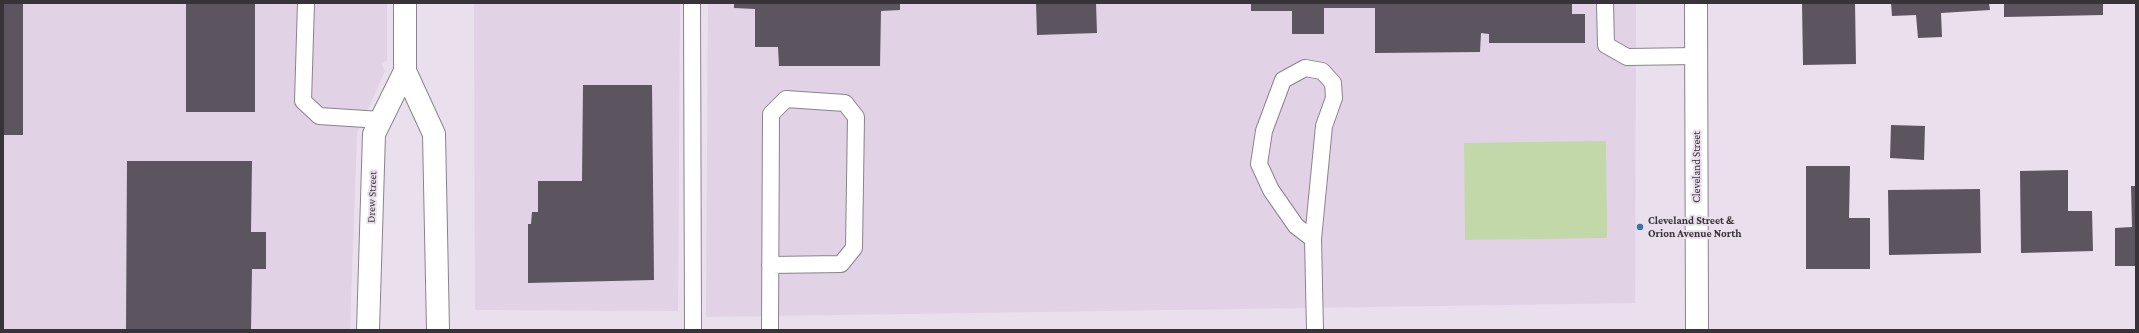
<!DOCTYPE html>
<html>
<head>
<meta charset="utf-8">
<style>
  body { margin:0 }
  #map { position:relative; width:2139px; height:333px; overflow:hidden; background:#eadfed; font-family:"Crimson Pro",serif }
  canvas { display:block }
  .frame { position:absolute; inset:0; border:4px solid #373338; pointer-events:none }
</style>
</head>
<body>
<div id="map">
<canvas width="2139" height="333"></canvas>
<div class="frame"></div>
</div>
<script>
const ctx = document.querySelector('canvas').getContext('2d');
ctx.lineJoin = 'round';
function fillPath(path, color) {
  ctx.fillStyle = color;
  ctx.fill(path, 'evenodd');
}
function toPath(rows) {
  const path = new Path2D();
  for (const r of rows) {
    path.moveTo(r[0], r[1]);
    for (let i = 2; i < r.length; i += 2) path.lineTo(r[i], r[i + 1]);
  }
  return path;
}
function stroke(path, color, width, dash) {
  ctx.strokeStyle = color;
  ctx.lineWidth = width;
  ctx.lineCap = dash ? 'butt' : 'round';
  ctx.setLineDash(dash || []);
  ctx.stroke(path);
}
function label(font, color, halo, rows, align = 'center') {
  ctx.font = font + ' "Crimson Pro",serif';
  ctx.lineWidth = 4;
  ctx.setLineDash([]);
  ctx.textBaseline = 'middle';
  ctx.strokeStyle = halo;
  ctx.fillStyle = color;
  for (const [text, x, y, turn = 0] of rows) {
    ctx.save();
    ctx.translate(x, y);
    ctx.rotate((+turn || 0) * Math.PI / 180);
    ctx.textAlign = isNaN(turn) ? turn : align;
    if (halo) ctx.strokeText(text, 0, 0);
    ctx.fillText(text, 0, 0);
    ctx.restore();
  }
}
const built = toPath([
  [3,3,387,3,387,61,381,63,385,71,357,133,350,330,3,330],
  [474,3,680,3,678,311,475,310],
  [708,3,1636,3,1635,303,706,317]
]);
const green = toPath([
  [1606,141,1607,238,1465,240,1464,143]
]);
const building = toPath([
  [3,3,23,3,23,135,3,135],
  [186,3,255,3,255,112,186,112],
  [734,3,900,3,900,10,881,11,880,66,779,66,778,47,755,47,755,9,734,8],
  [1036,3,1096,3,1097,33,1037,35],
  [1251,3,1572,3,1572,14,1585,14,1585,43,1489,43,1489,34,1481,33,1480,52,1375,53,1375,8,1324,8,1324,34,1292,34,1292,11,1251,11],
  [1802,3,1855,3,1856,64,1803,65],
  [1891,3,1989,3,1990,10,1941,13,1942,37,1918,38,1916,15,1892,16],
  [2004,3,2103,3,2103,15,2004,17],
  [583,85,652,85,654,280,528,283,528,224,531,224,532,212,538,212,538,181,582,181],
  [1891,125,1925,126,1924,160,1890,158],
  [127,161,252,161,251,232,266,232,266,269,252,269,251,330,126,330],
  [1806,166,1850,166,1849,218,1870,218,1870,269,1806,269],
  [2068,170,2068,211,2092,211,2093,251,2021,253,2020,171],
  [2131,186,2136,186,2136,266,2115,266,2115,228,2132,227],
  [1980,189,1981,253,1889,255,1888,190]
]);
const service = toPath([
  [306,3,303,101,319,116,381,120],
  [692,3,693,330],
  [1605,3,1606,45,1627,57,1696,56],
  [1313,239,1296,226,1271,190,1259,164,1264,131,1283,80,1305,68,1322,71,1333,83,1334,98,1324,126,1313,239,1315,330],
  [770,330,771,114,786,99,845,103,856,117,854,248,841,264,770,265]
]);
const tertiary = toPath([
  [1696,3,1697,330]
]);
const secondary = toPath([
  [405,3,405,71,434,134,438,330],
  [368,330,374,134,405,71]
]);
const markers = [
  [1640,227,4,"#3377ad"]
];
const streetNames = [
  ["Cleveland Street",1697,167,-90],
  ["Drew Street",372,197,-88]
];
const poiNames = [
  ["Cleveland Street &",1648,221],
  ["Orion Avenue North",1648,234]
];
fillPath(built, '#e1d2e5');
fillPath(green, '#c3d8a9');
fillPath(building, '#5c545f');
stroke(service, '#8c828e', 18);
stroke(tertiary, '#8c828e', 24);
stroke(secondary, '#8c828e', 24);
stroke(service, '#fff', 16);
stroke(tertiary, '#fff', 22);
stroke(secondary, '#fff', 22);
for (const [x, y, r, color] of markers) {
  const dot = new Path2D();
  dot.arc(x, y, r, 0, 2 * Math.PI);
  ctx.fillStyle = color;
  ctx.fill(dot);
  stroke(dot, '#eadfed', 1.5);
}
label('11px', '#373338', '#eadfed', streetNames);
label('bold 11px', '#373338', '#eadfed', poiNames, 'left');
</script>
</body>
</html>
